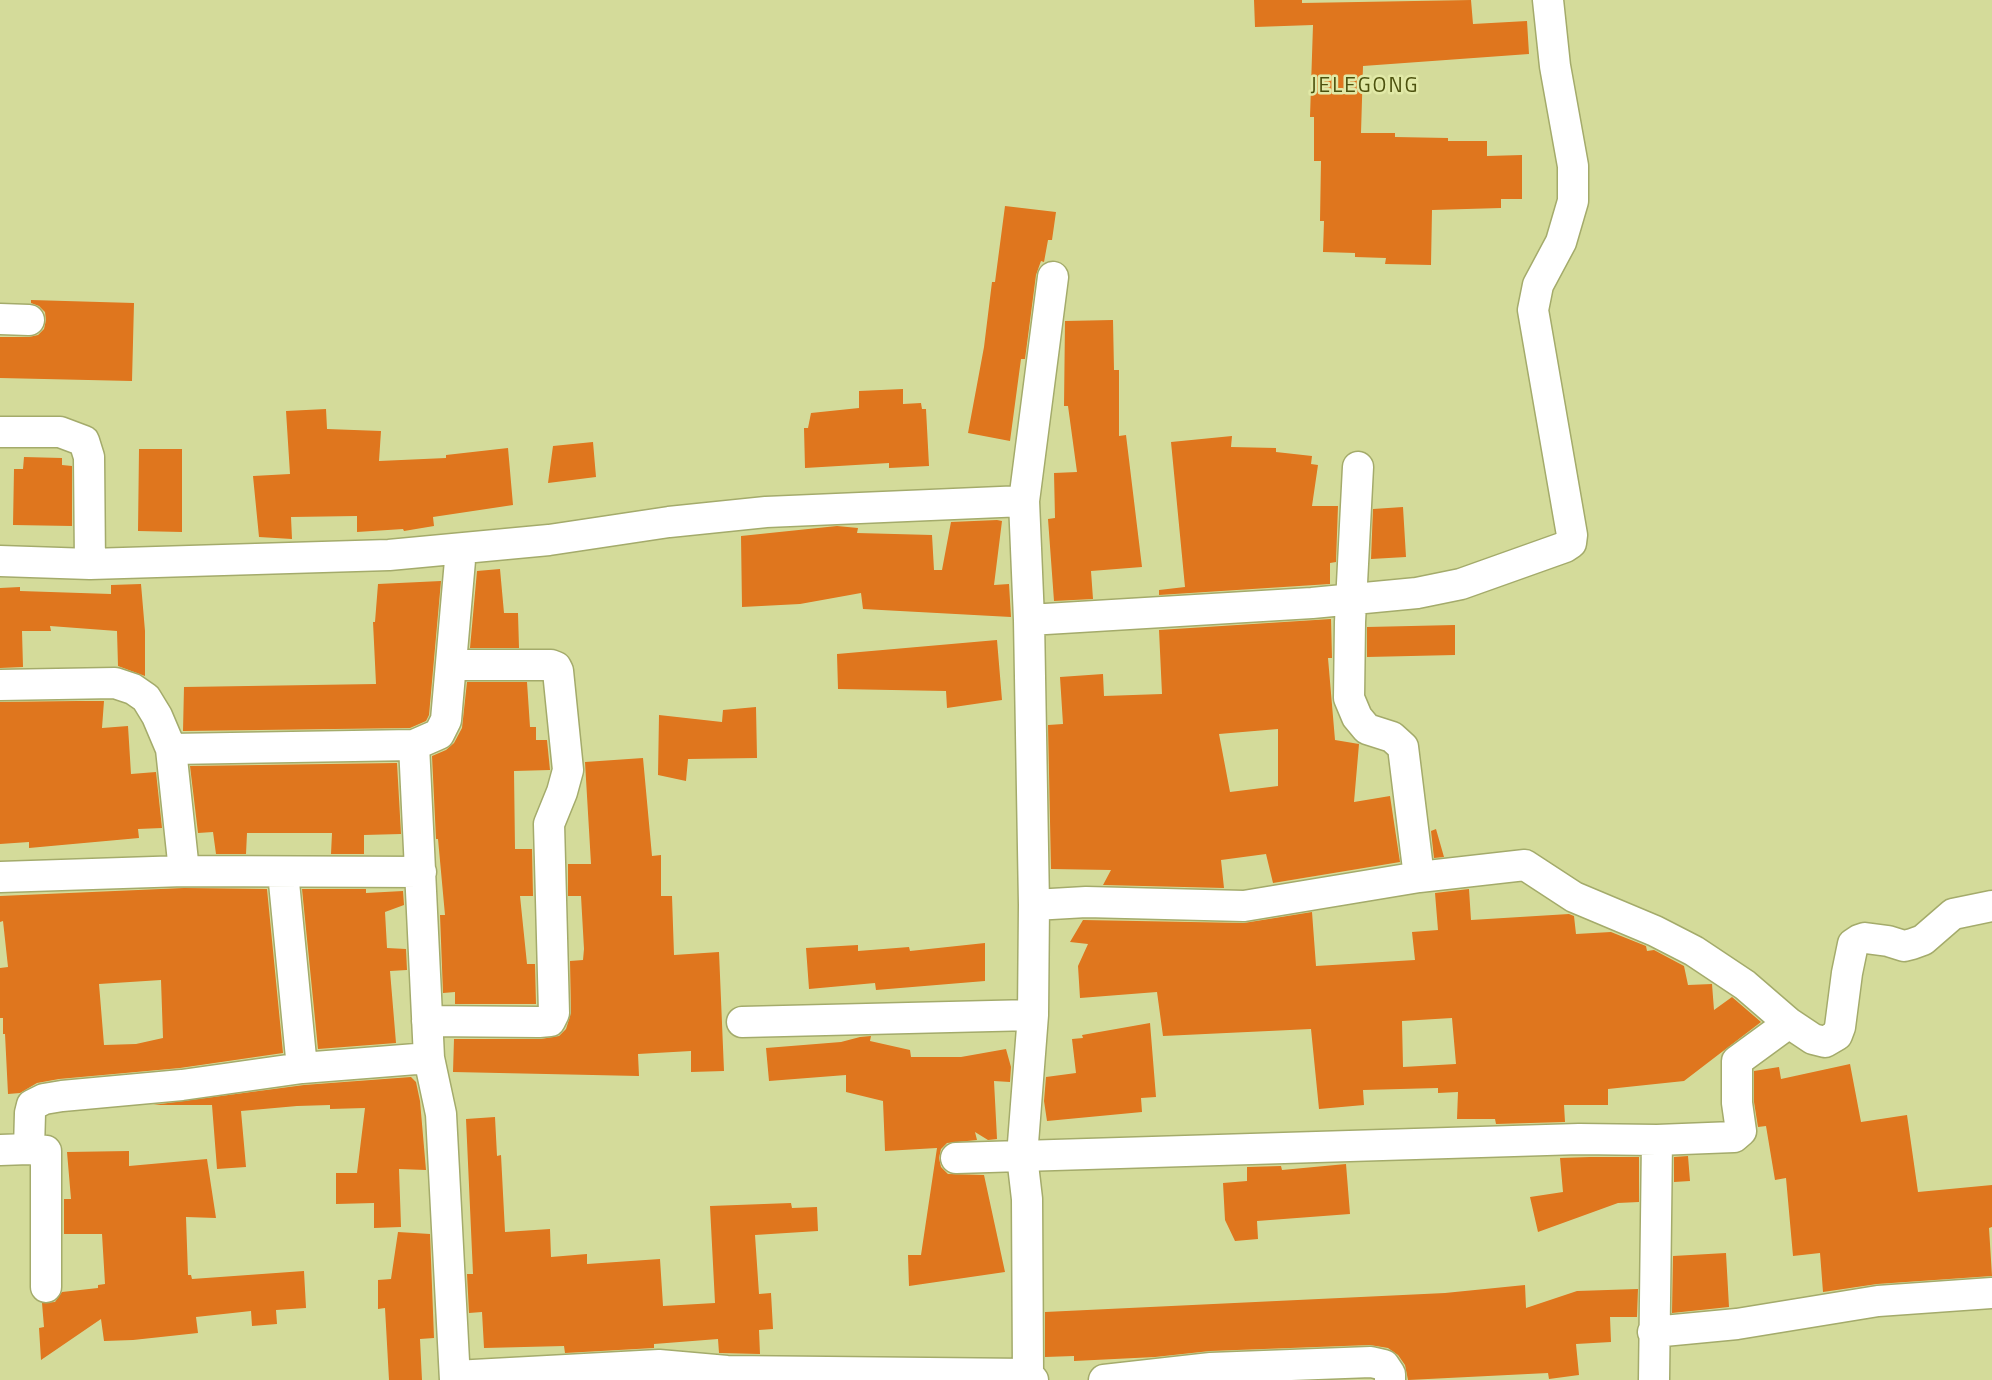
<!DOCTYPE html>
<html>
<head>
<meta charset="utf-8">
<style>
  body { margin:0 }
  canvas { display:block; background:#d4db9a }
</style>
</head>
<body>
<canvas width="1992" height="1380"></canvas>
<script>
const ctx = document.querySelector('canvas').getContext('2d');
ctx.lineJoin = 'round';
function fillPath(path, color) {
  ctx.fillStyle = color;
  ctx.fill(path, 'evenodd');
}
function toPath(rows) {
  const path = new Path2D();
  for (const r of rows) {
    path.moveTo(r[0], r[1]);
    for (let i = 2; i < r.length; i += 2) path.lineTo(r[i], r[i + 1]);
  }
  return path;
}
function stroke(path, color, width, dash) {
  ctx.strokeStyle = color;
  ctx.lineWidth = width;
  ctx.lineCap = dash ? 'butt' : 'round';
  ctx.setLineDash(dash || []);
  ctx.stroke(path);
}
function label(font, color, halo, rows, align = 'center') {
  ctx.font = font + ' "Titillium Web",sans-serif';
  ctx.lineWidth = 5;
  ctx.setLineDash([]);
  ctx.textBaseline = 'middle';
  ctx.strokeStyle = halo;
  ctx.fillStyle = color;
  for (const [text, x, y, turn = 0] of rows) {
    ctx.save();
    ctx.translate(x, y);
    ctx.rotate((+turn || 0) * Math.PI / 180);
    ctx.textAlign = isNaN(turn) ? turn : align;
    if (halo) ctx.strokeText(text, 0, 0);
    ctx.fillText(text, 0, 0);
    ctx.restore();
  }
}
const building = toPath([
  [1254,0,1302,0,1302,3,1471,0,1473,24,1527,21,1529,54,1363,66,1361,133,1395,133,1395,137,1448,138,1448,141,1487,141,1487,156,1522,155,1522,199,1501,199,1501,208,1432,210,1431,265,1385,264,1386,258,1355,257,1355,253,1323,252,1324,221,1320,221,1321,161,1314,161,1314,117,1310,117,1313,25,1255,27],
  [1005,206,1056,212,1052,240,1048,240,1044,262,1041,261,1036,275,1025,359,1021,359,1010,441,968,433,984,347,992,282,995,282],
  [31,300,134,303,132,381,0,378,0,337,29,337,38,335,44,329,46,320,45,312,39,306,31,303],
  [1113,320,1114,370,1119,370,1119,436,1126,435,1142,567,1091,571,1093,599,1054,601,1048,519,1055,518,1054,473,1077,472,1068,406,1064,406,1065,321],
  [903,389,903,404,921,403,922,409,926,409,929,466,889,468,889,463,805,468,804,428,808,428,811,413,859,408,859,391],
  [326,409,327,429,381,431,379,461,446,458,446,455,508,448,513,505,433,517,434,526,404,531,403,529,357,532,357,516,291,517,292,539,259,537,253,476,290,474,286,411],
  [1232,436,1231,447,1276,448,1276,452,1312,456,1311,464,1318,465,1312,506,1338,506,1336,562,1330,563,1330,584,1159,595,1159,590,1185,587,1171,442],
  [593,442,596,477,548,483,553,446],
  [139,449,182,449,182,532,138,531],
  [24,457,62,458,62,465,72,466,72,526,13,525,14,469,23,469],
  [1403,507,1406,557,1371,559,1373,509],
  [997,520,1002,521,994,585,1009,584,1011,617,863,609,861,593,800,604,742,607,741,536,837,526,858,528,857,533,932,535,934,570,942,570,951,522],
  [500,569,504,613,518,613,519,648,470,648,477,571],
  [441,581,429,715,426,721,410,728,183,731,184,687,376,684,373,622,375,622,378,584],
  [141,584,145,631,145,676,118,666,117,631,50,626,51,631,22,631,23,667,0,668,0,588,20,587,20,591,111,594,111,585],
  [1331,619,1332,658,1328,658,1335,740,1359,744,1354,802,1390,796,1400,862,1273,883,1266,854,1221,860,1224,888,1103,885,1111,870,1051,869,1048,725,1063,724,1060,677,1103,674,1104,696,1162,694,1159,630],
  [1278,729,1278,786,1230,792,1219,734],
  [1455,625,1455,655,1367,657,1367,627],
  [997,640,1002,700,947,708,946,691,838,689,837,654],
  [467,682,527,682,530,727,536,727,536,740,547,740,550,770,514,771,515,849,532,849,533,896,520,896,527,964,535,964,536,1004,455,1004,455,992,443,993,440,915,445,915,438,839,436,839,432,756,446,750,454,743,462,728],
  [77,701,104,701,102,728,128,726,131,774,156,772,162,828,138,829,139,838,29,848,29,842,0,844,0,702],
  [756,707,757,758,688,759,686,781,658,775,659,715,722,722,723,710],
  [643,758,652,856,661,855,661,896,672,896,674,955,719,952,724,1071,691,1072,691,1051,638,1054,639,1076,453,1072,454,1039,541,1039,559,1036,566,1029,571,1013,570,961,583,960,584,949,581,896,568,896,568,864,591,864,585,762],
  [397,763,401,834,364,835,364,854,331,854,332,833,247,833,246,854,216,854,213,832,198,833,190,766],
  [1436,829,1444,857,1434,858,1431,831],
  [184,888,267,889,283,1053,180,1068,59,1079,37,1083,20,1093,8,1094,5,1034,3,1034,3,1018,0,1018,0,968,8,967,3,921,0,922,0,896],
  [161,980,163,1038,136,1044,104,1045,99,984],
  [302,889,366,889,366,893,403,891,404,905,385,912,387,948,406,949,407,970,390,971,396,1043,318,1049],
  [1469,889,1471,920,1569,914,1574,916,1576,934,1611,932,1646,946,1647,951,1654,950,1684,966,1688,985,1712,984,1714,1010,1732,997,1761,1022,1684,1081,1608,1089,1608,1105,1564,1105,1565,1122,1496,1124,1495,1119,1457,1119,1458,1092,1438,1093,1438,1088,1363,1090,1364,1105,1319,1109,1311,1029,1163,1036,1157,992,1080,998,1078,966,1088,944,1070,942,1083,920,1244,923,1312,912,1316,966,1415,960,1412,932,1438,930,1435,893],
  [1452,1018,1456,1064,1403,1067,1402,1021],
  [985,943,985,981,876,990,875,983,809,989,806,948,858,945,858,951,909,947,910,951],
  [1150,1023,1156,1097,1141,1098,1142,1112,1047,1121,1044,1101,1046,1077,1076,1073,1072,1039,1083,1038,1082,1035],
  [871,1036,870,1041,910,1050,911,1057,961,1057,1006,1049,1011,1067,1010,1082,994,1081,997,1139,988,1140,975,1132,977,1140,947,1143,941,1149,939,1158,941,1167,948,1174,984,1175,1005,1272,909,1286,908,1255,921,1255,937,1148,885,1151,883,1101,846,1092,846,1075,769,1081,766,1048,841,1042,860,1037],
  [1850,1064,1861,1122,1907,1115,1918,1192,1992,1185,1992,1227,1989,1228,1992,1276,1877,1284,1823,1292,1820,1253,1793,1256,1786,1178,1775,1180,1766,1126,1758,1127,1754,1102,1754,1071,1779,1067,1781,1079],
  [411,1077,416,1082,420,1101,426,1170,399,1169,401,1227,374,1228,374,1203,336,1204,336,1173,357,1173,365,1108,330,1109,330,1105,297,1106,241,1111,246,1167,217,1169,212,1105,153,1105,304,1085],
  [495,1117,497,1156,501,1155,505,1232,550,1229,551,1257,587,1254,587,1264,660,1259,663,1306,715,1303,710,1206,791,1203,792,1208,817,1207,818,1231,755,1235,759,1294,771,1293,773,1329,759,1330,760,1354,719,1353,718,1339,654,1344,654,1348,565,1353,564,1346,484,1348,482,1312,469,1313,467,1274,473,1274,466,1119],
  [129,1151,129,1166,207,1159,216,1218,186,1217,188,1275,191,1275,192,1279,304,1271,306,1308,276,1310,277,1324,252,1326,251,1311,196,1317,198,1333,133,1340,104,1341,101,1319,41,1360,39,1328,44,1327,42,1303,55,1302,62,1292,98,1288,98,1285,105,1284,102,1234,64,1234,64,1199,71,1199,67,1152],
  [1688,1156,1690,1181,1674,1182,1674,1157],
  [1590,1157,1639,1157,1639,1202,1618,1203,1538,1232,1530,1197,1563,1192,1560,1158],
  [1346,1164,1350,1214,1257,1221,1258,1239,1235,1241,1225,1220,1223,1183,1247,1181,1247,1167,1281,1166,1282,1170],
  [398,1232,430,1234,434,1338,420,1339,422,1380,389,1380,385,1308,378,1309,378,1280,391,1279],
  [1726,1253,1729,1307,1672,1313,1673,1256],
  [1525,1285,1526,1308,1577,1291,1638,1289,1637,1317,1610,1317,1611,1342,1576,1344,1579,1375,1549,1379,1548,1373,1408,1380,1405,1365,1398,1355,1388,1348,1370,1345,1210,1351,1155,1357,1074,1361,1074,1356,1045,1357,1045,1312,1445,1293]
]);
const minor = toPath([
  [0,319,29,320],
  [0,432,60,432,84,441,89,457,90,564],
  [1358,467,1350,622,1349,698,1357,717,1367,729,1392,737,1403,747,1419,877],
  [0,561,90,564,389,555,549,540,669,522,766,512,1024,501],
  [1029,620,1312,603,1417,593,1461,584,1565,547,1571,543,1572,535,1533,310,1538,285,1561,242,1573,201,1573,166,1555,66,1548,0],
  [0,685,115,683,133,689,146,698,157,716,171,749,184,871],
  [414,745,429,1058,441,1114,455,1380],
  [171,749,414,745,439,734,446,720,461,549],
  [283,872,302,1068],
  [0,877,184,871,421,872],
  [1034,905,1086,902,1244,906,1419,877,1525,865,1574,897,1655,931,1694,951,1745,985,1789,1023,1813,1039,1825,1042,1837,1035,1840,1027,1847,973,1853,944,1859,940,1865,938,1888,941,1904,946,1912,944,1923,940,1953,914,1992,906],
  [427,1021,539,1022,550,1021,554,1013,549,824,562,792,568,770,558,671,556,667,551,665,451,665],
  [742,1022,1033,1015],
  [0,1150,29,1149],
  [956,1158,1579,1139,1657,1140,1734,1137,1741,1131,1737,1103,1737,1061,1789,1023],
  [46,1287,46,1151,29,1149,30,1113,32,1105,44,1099,62,1096,182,1085,302,1068,429,1058],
  [1653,1332,1737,1324,1878,1301,1992,1293],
  [1028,1374,1027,1199,1022,1156,1033,1015,1034,905,1029,620,1024,501,1053,277],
  [455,1376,659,1365,727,1371,1028,1374,1033,1380],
  [1104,1380,1211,1368,1371,1362,1384,1365,1390,1374,1390,1380],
  [1654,1380,1657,1140]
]);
const quarterNames = [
  ["JELEGONG",1365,87]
];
fillPath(building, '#df761e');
stroke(minor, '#a4ab6b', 33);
stroke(minor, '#fff', 30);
ctx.letterSpacing = '2px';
label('21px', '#4c510e', '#e1e9a7', quarterNames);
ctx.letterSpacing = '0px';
</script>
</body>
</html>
